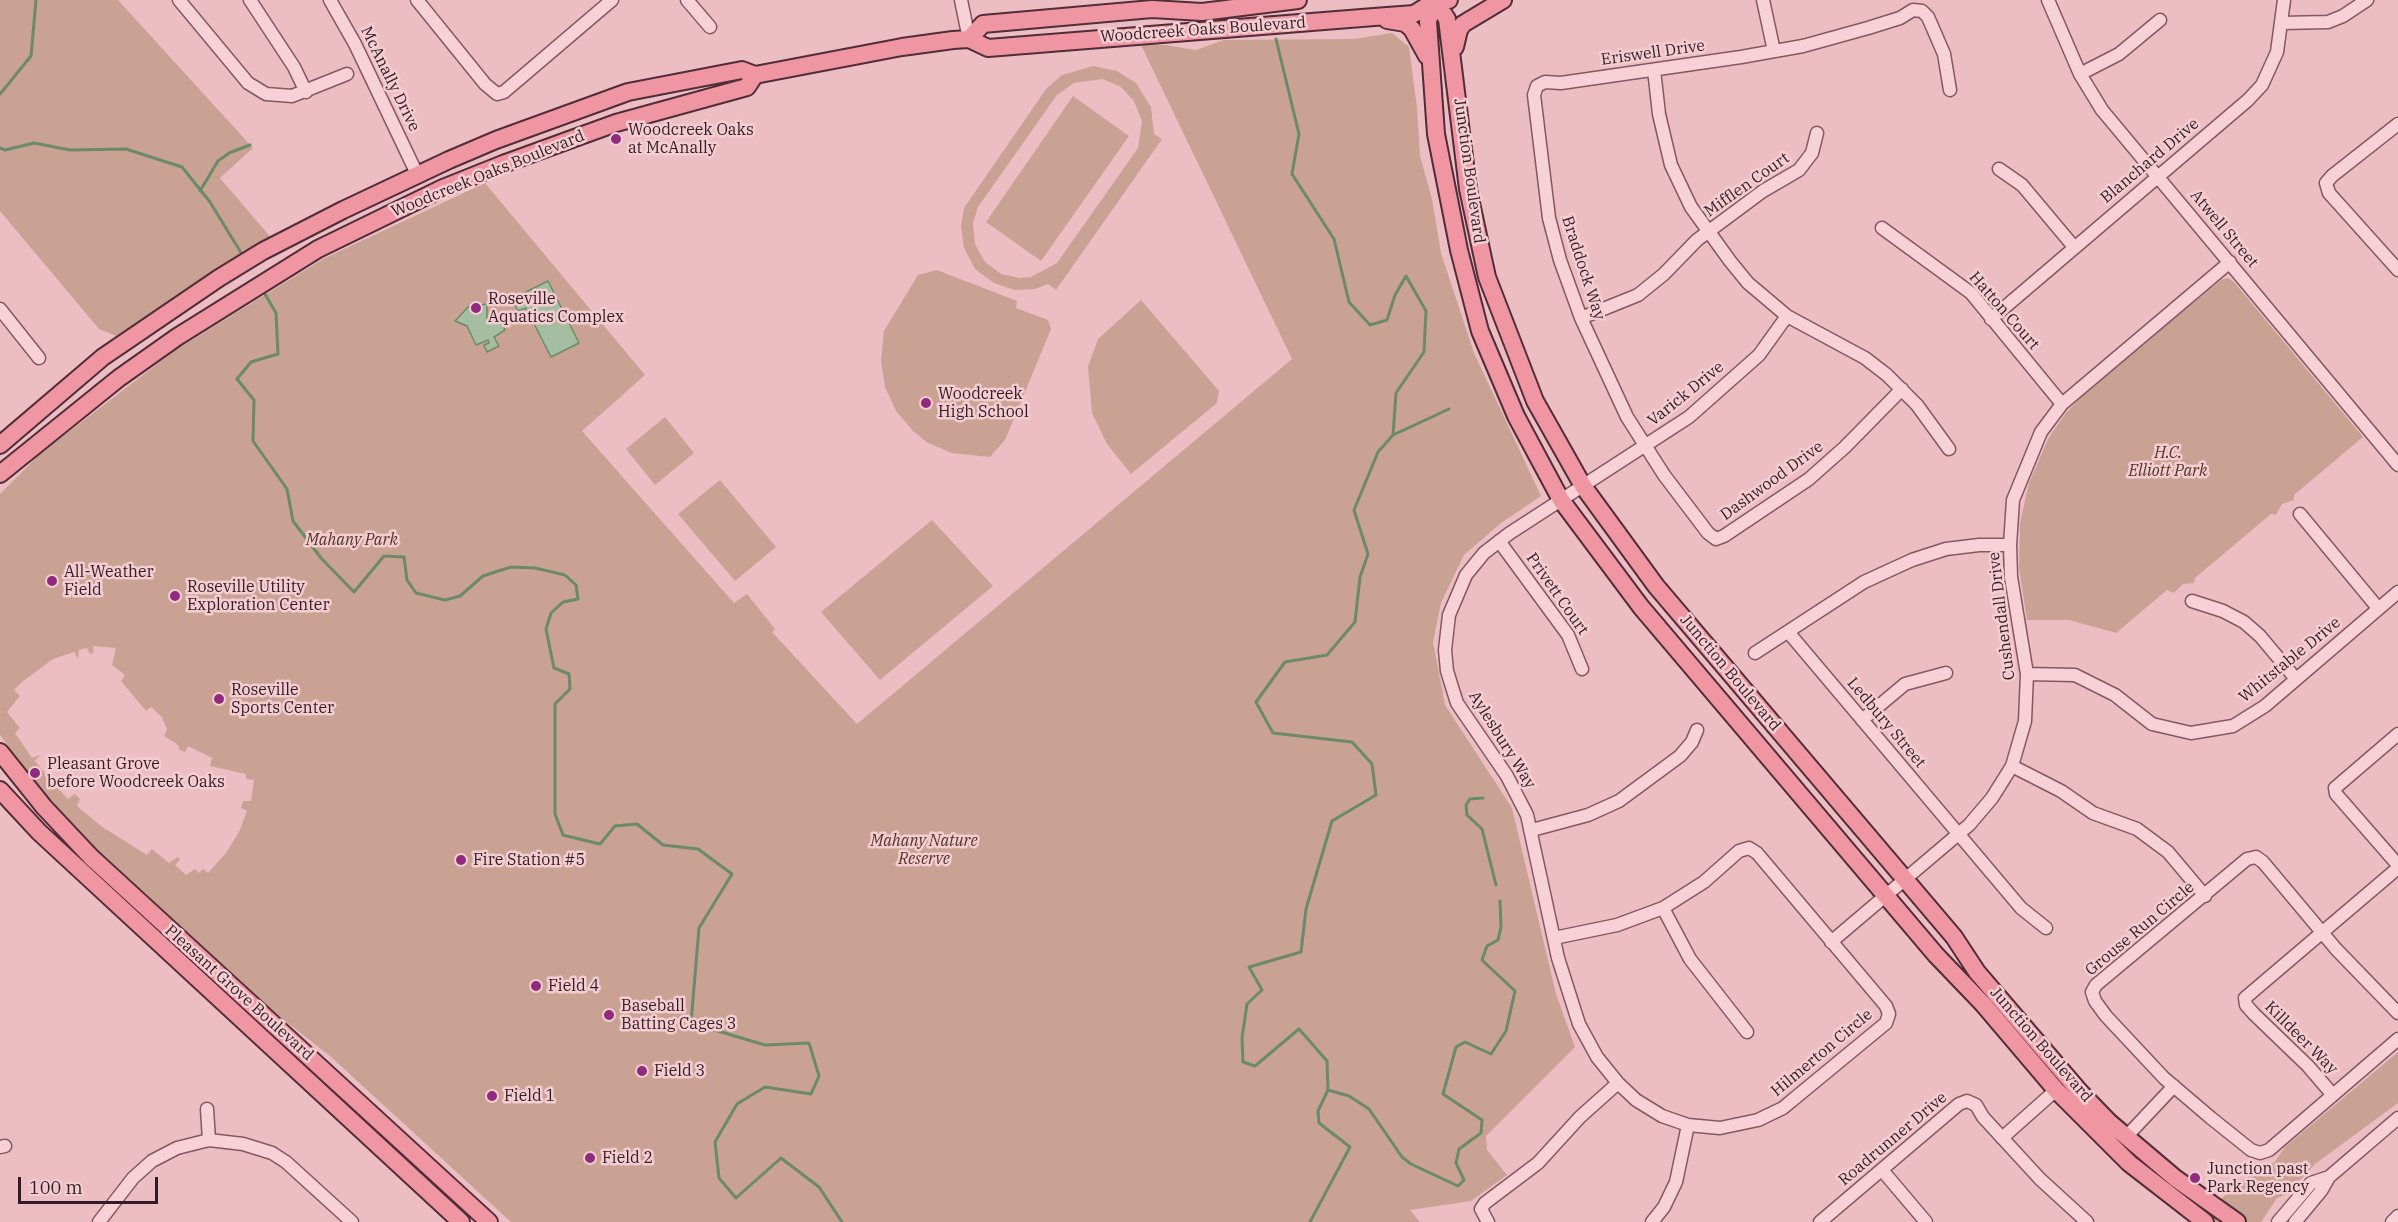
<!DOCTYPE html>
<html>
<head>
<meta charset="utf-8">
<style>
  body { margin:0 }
  #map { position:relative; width:2398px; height:1222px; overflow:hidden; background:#ecbec4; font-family:"IBM Plex Serif",serif }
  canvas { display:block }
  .scale { position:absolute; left:18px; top:1177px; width:140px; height:27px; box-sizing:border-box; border:3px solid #331c24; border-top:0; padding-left:8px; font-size:18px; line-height:21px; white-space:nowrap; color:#331c24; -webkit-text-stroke:4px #f4cdd2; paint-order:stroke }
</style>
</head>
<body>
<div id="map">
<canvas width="2398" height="1222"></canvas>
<div class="scale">100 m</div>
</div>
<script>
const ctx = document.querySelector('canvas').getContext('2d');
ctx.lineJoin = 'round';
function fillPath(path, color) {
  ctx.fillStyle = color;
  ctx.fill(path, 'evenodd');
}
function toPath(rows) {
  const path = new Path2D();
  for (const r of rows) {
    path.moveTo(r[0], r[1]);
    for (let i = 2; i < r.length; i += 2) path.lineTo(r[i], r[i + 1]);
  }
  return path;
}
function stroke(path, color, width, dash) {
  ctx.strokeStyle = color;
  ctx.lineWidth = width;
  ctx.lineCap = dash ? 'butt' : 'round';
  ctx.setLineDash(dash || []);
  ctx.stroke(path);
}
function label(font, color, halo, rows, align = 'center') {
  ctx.font = font + ' "IBM Plex Serif",serif';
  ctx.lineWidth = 5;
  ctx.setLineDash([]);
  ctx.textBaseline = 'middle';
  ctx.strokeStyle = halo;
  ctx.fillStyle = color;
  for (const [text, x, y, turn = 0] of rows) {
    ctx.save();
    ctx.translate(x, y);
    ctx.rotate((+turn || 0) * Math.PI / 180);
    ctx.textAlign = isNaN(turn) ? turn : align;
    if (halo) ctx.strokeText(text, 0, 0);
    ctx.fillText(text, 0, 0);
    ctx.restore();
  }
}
const green = toPath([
  [0,0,118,0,253,148,220,178,273,240,121,338,99,329,0,211],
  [1392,33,1409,47,1417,108,1420,156,1432,199,1441,253,1474,353,1541,496,1501,523,1464,555,1441,603,1433,642,1445,705,1512,808,1556,994,1575,1047,1486,1136,1487,1150,1507,1175,1471,1201,1410,1210,1420,1222,511,1222,330,1056,275,1013,107,865,58,813,0,735,0,494,40,454,174,351,323,259,485,183,645,375,582,431,734,603,747,594,775,629,772,632,857,724,1292,359,1141,45,1165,45,1196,50,1224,40,1354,39],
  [93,646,116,648,112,665,125,675,121,681,146,711,151,707,162,717,167,729,164,736,177,744,180,750,185,752,188,746,212,758,210,766,246,774,246,779,254,780,251,801,243,801,241,808,247,811,239,832,226,853,208,873,203,869,199,873,195,869,186,875,175,865,180,860,178,857,169,863,152,849,147,855,101,826,77,806,80,799,75,794,68,799,52,782,35,761,40,755,32,758,15,733,20,728,7,712,20,696,14,690,22,682,53,659,74,652,78,659,79,650,87,648,90,654,94,652],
  [1093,66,1117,71,1136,83,1151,107,1154,134,1162,139,1056,290,1048,284,1035,289,1015,290,994,283,975,269,964,248,961,226,964,208,1046,89,1062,75],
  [1103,79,1121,87,1134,101,1142,121,1138,148,1057,263,1031,277,1020,278,1001,274,985,262,975,244,973,223,978,207,1057,95,1074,83],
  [1073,96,1129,136,1041,261,986,222],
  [937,270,1017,301,1016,308,1048,320,1051,329,1005,440,990,457,952,453,928,443,913,431,896,411,885,387,881,361,884,331,918,275],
  [2228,278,2234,282,2363,437,2294,495,2294,500,2282,504,2276,515,2271,514,2195,578,2194,583,2183,584,2174,593,2167,590,2116,633,2069,620,2027,620,2019,567,2020,523,2029,483,2048,439,2065,414,2091,387,2221,280],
  [1141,300,1219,391,1217,403,1131,474,1107,444,1092,413,1088,367,1098,339],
  [665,417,694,453,655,485,626,449],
  [720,480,776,547,735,581,678,514],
  [932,520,993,586,880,680,821,612],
  [2398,1052,2398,1103,2315,1164,2287,1194,2277,1198,2261,1222,2193,1222,2262,1165,2274,1163,2285,1147]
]);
const water = toPath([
  [548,281,579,343,551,357,526,308,518,311,512,299,548,281],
  [487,304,487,322,498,317,505,330,494,337,499,346,487,352,484,345,489,343,488,340,476,345,467,326,455,321,468,307,487,304]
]);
const stream = toPath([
  [1276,39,1299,134,1292,174,1334,239,1349,302,1370,325,1387,320,1395,295,1406,276,1426,311,1424,352,1396,393,1393,435,1378,452,1354,510,1368,554,1360,577,1355,622,1327,655,1285,662,1256,702,1273,733,1352,742,1372,764,1376,795,1332,821,1306,909,1301,952,1249,967,1262,990,1247,1004,1242,1038,1243,1062,1255,1066,1299,1029,1327,1061,1328,1090,1318,1111,1319,1123,1350,1147,1310,1222],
  [0,94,31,56,36,0],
  [0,148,5,150,34,143,70,150,126,149,182,167,210,202,243,256],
  [200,191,218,161,229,153,250,145],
  [265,294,276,313,278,354,251,362,237,379,254,400,253,441,287,489,293,521,321,558,354,592,384,556,404,557,407,580,416,593,445,600,460,596,483,576,511,567,535,568,565,575,576,585,578,599,563,602,551,613,546,629,554,668,569,674,570,689,555,704,555,814,563,835,600,844,615,826,637,824,663,845,698,849,732,874,699,928,691,1023,765,1045,809,1043,819,1076,811,1094,765,1087,737,1104,715,1142,719,1178,736,1198,781,1158,819,1187,842,1222],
  [1393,435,1449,409],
  [1483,798,1470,799,1466,805,1467,815,1482,829,1496,885],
  [1328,1090,1349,1096,1369,1109,1402,1157,1411,1164,1458,1186,1464,1180,1456,1163,1459,1149,1481,1133,1482,1120,1443,1094,1456,1047,1465,1042,1491,1054,1506,1031,1515,991,1482,960,1487,946,1498,940,1501,927,1500,901]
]);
const minor = toPath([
  [179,0,248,83,266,94,292,96,347,74],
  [250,0,294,67,306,92],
  [330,0,355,44,417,174],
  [417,0,485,84,497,94,504,92,612,0],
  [687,0,710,27],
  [961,0,969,39],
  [1763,0,1774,51],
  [2048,0,2080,74,2102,110,2398,465],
  [2282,23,2328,22,2343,16,2367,0],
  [1654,70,1659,114,1671,165,1691,207,1730,261,1748,283,1787,316,1865,358,1887,375,1917,405,1949,449],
  [2080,74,2119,54,2160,20],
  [2398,124,2332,176,2326,183,2329,193,2398,270],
  [1999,169,2022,185,2074,247],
  [1882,228,1971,293,2062,404],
  [0,309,39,358],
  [1581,318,1638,295,1664,274,1697,240,1763,191,1799,170,1812,153,1817,133],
  [1991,319,2248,100,2262,85,2277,52,2284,0],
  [1902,389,1845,447,1809,479,1724,536,1716,539,1708,533,1664,475,1627,417,1581,318,1560,260,1549,218,1534,95,1537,86,1545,82,1561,83,1741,57,1803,46,1868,28,1900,18,1913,10,1922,11,1928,17,1944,54,1950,90],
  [2300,514,2378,608],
  [1499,541,1568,635,1582,669],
  [2192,601,2223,611,2244,622,2260,636,2296,679],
  [1789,633,2021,908,2046,928],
  [1755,653,1864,582,1912,560,1946,549,1979,545,2010,545],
  [2027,674,2075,675,2115,695,2152,724,2191,733,2233,726,2265,706,2398,592],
  [1862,720,1905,684,1946,673],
  [2398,734,2335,788,2336,794,2398,865],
  [2012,766,2061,791,2093,813,2137,829,2168,852,2205,896],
  [1532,830,1588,815,1619,801,1680,756,1692,742,1697,730],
  [1663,908,1690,959,1747,1032],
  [1554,938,1617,925,1663,908,1704,882,1739,851,1749,848,1757,853,1886,1006,1889,1014,1886,1023,1795,1098,1783,1108,1758,1120,1720,1128,1688,1125,1662,1116,1636,1100,1618,1083,1597,1057,1579,1024,1558,958,1527,815,1507,776,1457,703,1447,671,1445,650,1449,615,1466,575,1484,553,1510,533,1689,417,1759,355,1787,316],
  [1831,942,1969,825,1992,798,2012,766,2025,721,2027,674,2011,577,2010,545,2013,500,2041,432,2062,404,2230,262],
  [2398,1013,2336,949,2263,862,2256,857,2247,859,2096,985,2092,992,2095,1001,2106,1016,2164,1078,2211,1118,2251,1150,2260,1153,2269,1150,2398,1039],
  [2332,1094,2308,1066,2254,1014,2246,1005,2245,998,2398,868],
  [207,1109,209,1140],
  [2126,1137,2174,1086],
  [2002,1138,2056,1090],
  [0,1147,5,1146],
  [1882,1170,1926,1222],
  [99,1222,133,1178,152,1161,177,1148,209,1140,243,1144,272,1153,286,1162,352,1222],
  [1488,1222,1481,1209,1485,1203,1538,1163,1580,1117,1618,1083],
  [1652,1222,1664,1207,1676,1182,1688,1125],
  [1820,1222,1959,1104,1967,1101,1976,1105,1983,1117,2040,1179,2087,1222],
  [2278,1222,2311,1183,2329,1177],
  [2295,1222,2321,1191,2329,1177,2398,1118],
  [2392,1222,2398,1216]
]);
const major = toPath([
  [1435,0,1428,21,1436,134,1459,250,1480,331,1516,416,1561,500,1641,607,1936,955,1983,1004,2056,1090,2129,1163,2205,1222],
  [1435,1,1447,19,1468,189,1487,277,1535,401,1583,486,1656,586,1954,937,1977,972,2080,1092,2109,1122,2175,1178,2237,1222],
  [1387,20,1405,23,1412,29,1427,56],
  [969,39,983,24,1152,9,1202,12,1298,0],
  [1455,47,1459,30,1463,24,1503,0],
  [0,445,103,357,219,278,263,251,343,210,449,160,496,140,628,92,742,70,755,75,902,47,953,40,969,39,988,48,1374,17,1414,14,1435,1,1449,0],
  [0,474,119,378,177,337,318,249,443,188,503,164,616,123,747,87,755,75],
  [0,752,44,807,91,857,489,1222],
  [0,790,39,832,461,1222]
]);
const markers = [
  [616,139,6,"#902a7f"],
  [476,308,6,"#902a7f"],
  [926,403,6,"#902a7f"],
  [52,581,6,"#902a7f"],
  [175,596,6,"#902a7f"],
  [219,699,6,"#902a7f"],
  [35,773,6,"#902a7f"],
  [461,860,6,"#902a7f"],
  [536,986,6,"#902a7f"],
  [609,1015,6,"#902a7f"],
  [642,1071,6,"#902a7f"],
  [492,1096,6,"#902a7f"],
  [590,1158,6,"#902a7f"],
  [2195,1178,6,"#902a7f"]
];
const streetNames = [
  ["Woodcreek Oaks Boulevard",1203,30,-4],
  ["Eriswell Drive",1653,53,-8],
  ["McAnally Drive",390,79,64],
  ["Blanchard Drive",2150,161,-40],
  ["Junction Boulevard",1469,171,82],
  ["Woodcreek Oaks Boulevard",488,174,-22],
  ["Mifflen Court",1747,185,-35],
  ["Atwell Street",2224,229,50],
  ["Braddock Way",1583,268,72],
  ["Hatton Court",2004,311,49],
  ["Varick Drive",1686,394,-39],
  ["Dashwood Drive",1772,481,-36],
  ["Privett Court",1557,594,55],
  ["Cushendall Drive",2002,616,-97],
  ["Whitstable Drive",2290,660,-39],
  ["Junction Boulevard",1730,673,50],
  ["Ledbury Street",1886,723,50],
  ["Aylesbury Way",1502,740,58],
  ["Grouse Run Circle",2140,929,-40],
  ["Pleasant Grove Boulevard",239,993,42],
  ["Killdeer Way",2301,1038,45],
  ["Junction Boulevard",2041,1045,49],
  ["Hilmerton Circle",1822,1053,-40],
  ["Roadrunner Drive",1893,1139,-40]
];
const poiNames = [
  ["Woodcreek Oaks",628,130],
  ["at McAnally",628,148],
  ["Roseville",488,299],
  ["Aquatics Complex",488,317],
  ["Woodcreek",938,394],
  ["High School",938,412],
  ["All-Weather",64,572],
  ["Field",64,590],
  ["Roseville Utility",187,587],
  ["Exploration Center",187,605],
  ["Roseville",231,690],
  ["Sports Center",231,708],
  ["Pleasant Grove",47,764],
  ["before Woodcreek Oaks",47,782],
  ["Fire Station #5",473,860],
  ["Field 4",548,986],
  ["Baseball",621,1006],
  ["Batting Cages 3",621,1024],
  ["Field 3",654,1071],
  ["Field 1",504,1096],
  ["Field 2",602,1158],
  ["Junction past",2207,1169],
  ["Park Regency",2207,1187]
];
const parkNames = [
  ["H.C.",2168,453],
  ["Elliott Park",2168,471],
  ["Mahany Park",352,540],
  ["Mahany Nature",924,841],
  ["Reserve",924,859]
];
fillPath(green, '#c9a293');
fillPath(water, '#a5bda1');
stroke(water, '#6c8a69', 1.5);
stroke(stream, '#6c8a69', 3);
stroke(minor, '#835864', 15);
stroke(major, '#512c39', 20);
stroke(minor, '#f7d1d5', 12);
stroke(major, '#ef96a2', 16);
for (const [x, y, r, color] of markers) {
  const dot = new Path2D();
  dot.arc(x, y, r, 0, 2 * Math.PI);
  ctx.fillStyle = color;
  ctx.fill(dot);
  stroke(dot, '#f4cdd2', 2);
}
label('16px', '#331c24', '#f4cdd2', streetNames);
label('16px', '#331c24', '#f4cdd2', poiNames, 'left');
label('italic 16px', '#4f3523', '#f4cdd2', parkNames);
</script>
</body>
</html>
